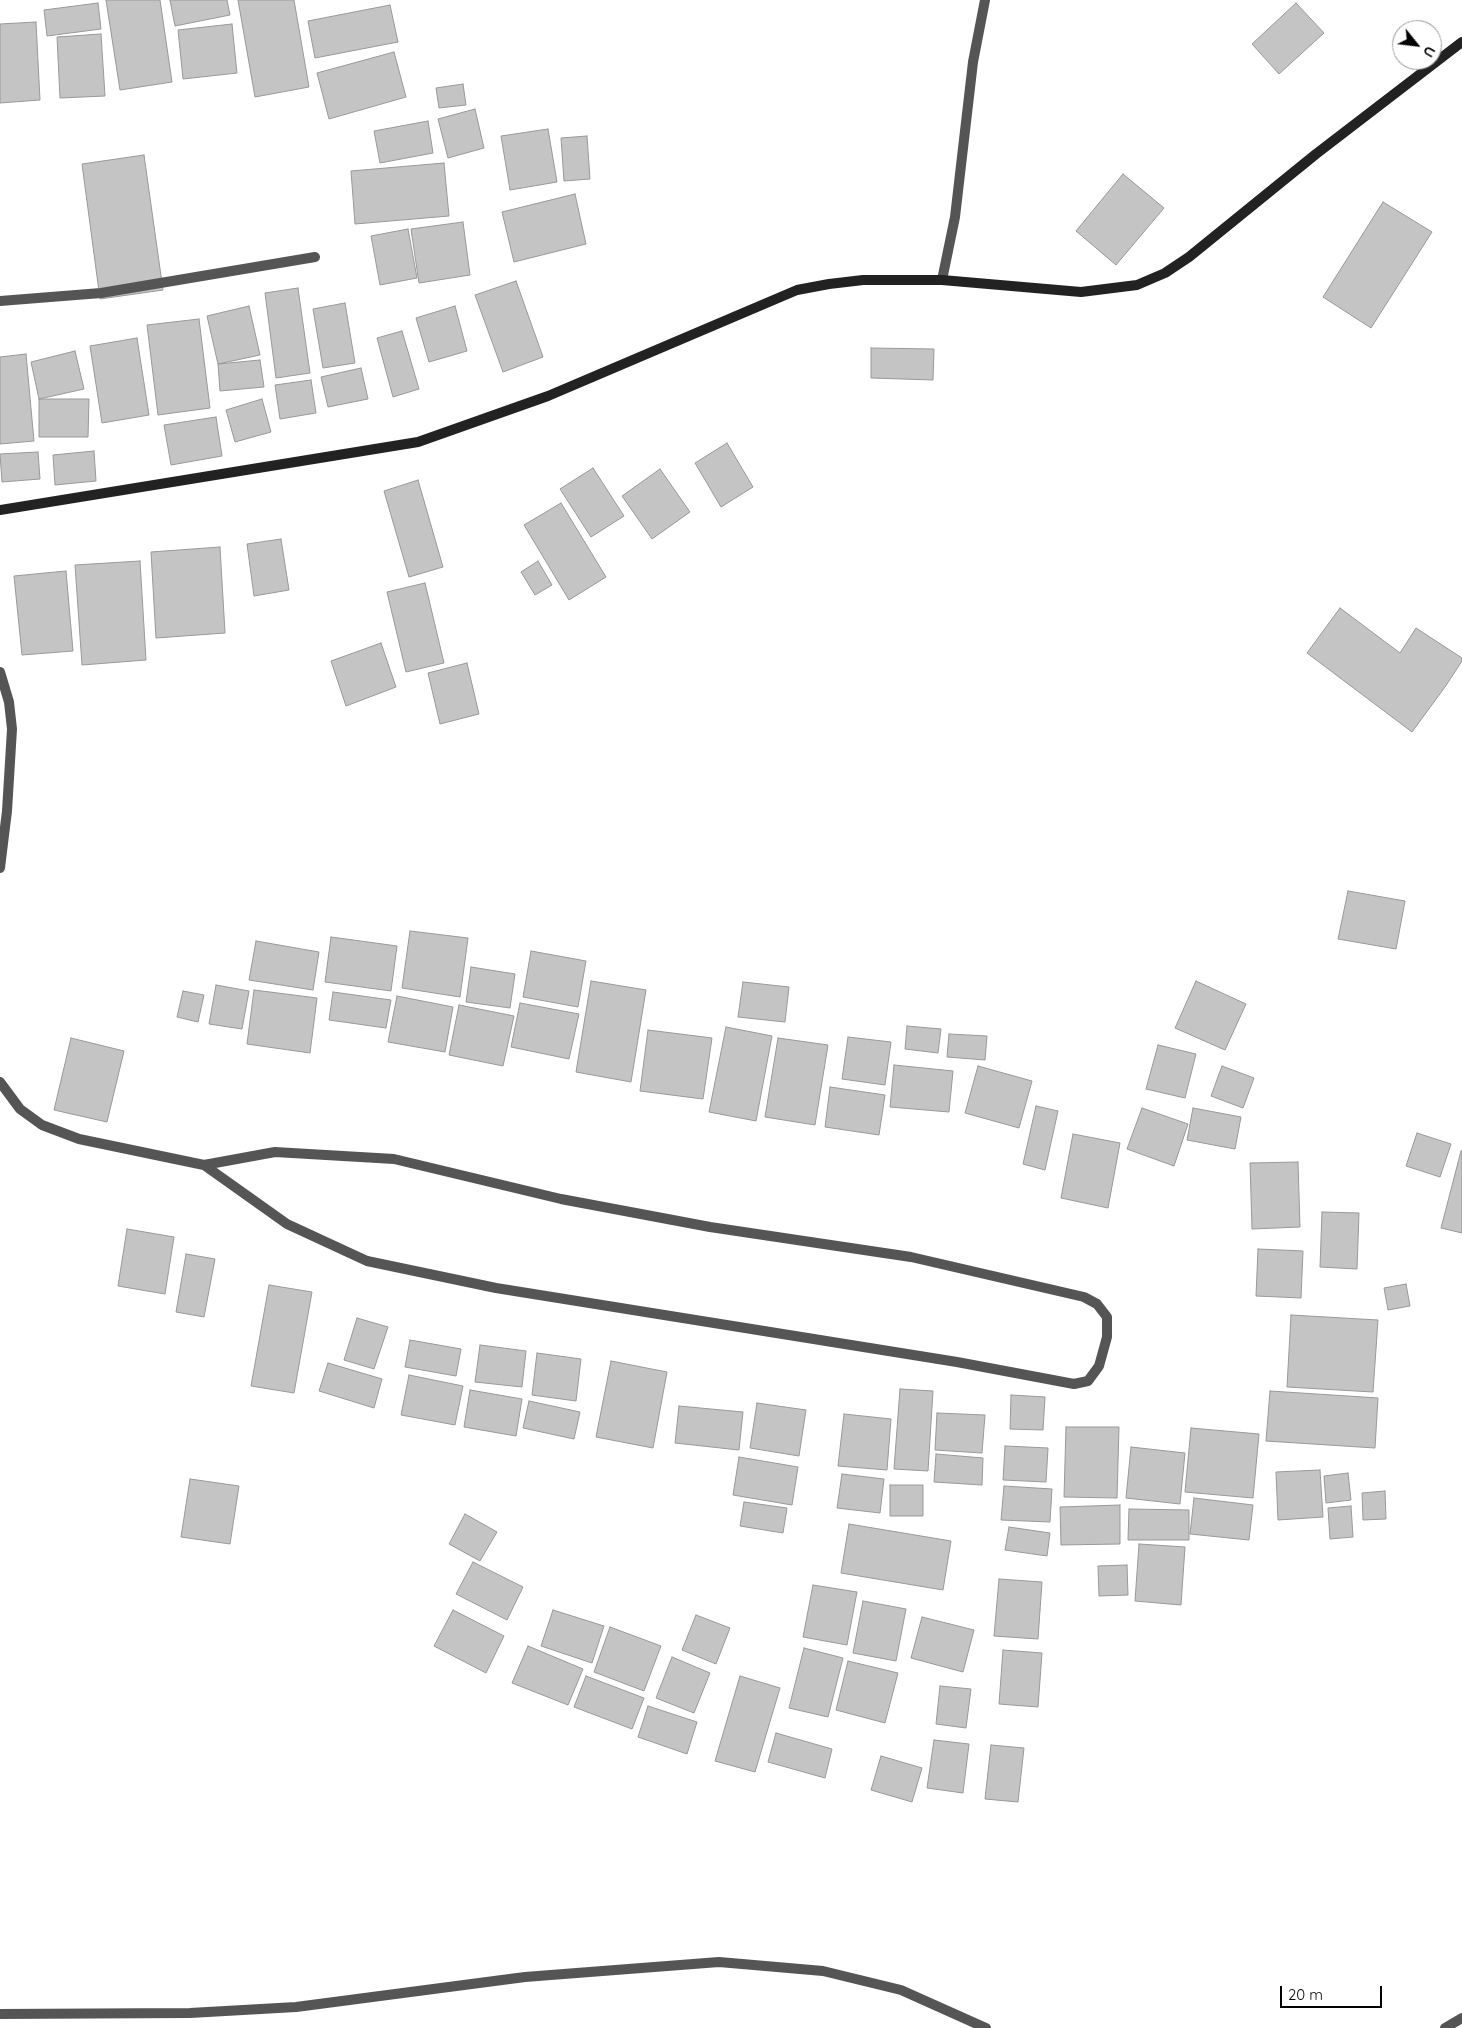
<!DOCTYPE html>
<html>
<head>
<meta charset="utf-8">
<style>
  body { margin:0 }
  #map { position:relative; width:1462px; height:2028px; overflow:hidden; background:#fff; font-family:Quicksand,sans-serif }
  canvas { display:block }
  .north { position:absolute; left:1392px; top:20px; width:50px; height:50px; box-sizing:border-box; background:#fff; border:1px solid #999; border-radius:50%; rotate:119deg; font-size:14px; font-weight:700; line-height:20px; text-align:center; color:#000 }
  .north::after { content:''; display:block; margin:auto; width:18px; height:22px; background:#000; clip-path:polygon(50% 0,100% 100%,50% 72%,0 100%) }
  .scale { position:absolute; left:1280px; top:1986px; width:102px; height:22px; box-sizing:border-box; border:2px solid #000; border-top:0; padding-left:6px; font-size:15px; line-height:18px; white-space:nowrap; color:#000; -webkit-text-stroke:4px #fff; paint-order:stroke }
</style>
</head>
<body>
<div id="map">
<canvas width="1462" height="2028"></canvas>
<div class="north">U</div>
<div class="scale">20 m</div>
</div>
<script>
const ctx = document.querySelector('canvas').getContext('2d');
ctx.lineJoin = 'round';
function fillPath(path, color) {
  ctx.fillStyle = color;
  ctx.fill(path, 'evenodd');
}
function toPath(rows) {
  const path = new Path2D();
  for (const r of rows) {
    path.moveTo(r[0], r[1]);
    for (let i = 2; i < r.length; i += 2) path.lineTo(r[i], r[i + 1]);
  }
  return path;
}
function stroke(path, color, width, dash) {
  ctx.strokeStyle = color;
  ctx.lineWidth = width;
  ctx.lineCap = dash ? 'butt' : 'round';
  ctx.setLineDash(dash || []);
  ctx.stroke(path);
}
const building = toPath([
  [106,0,160,0,172,82,120,90,106,0],
  [170,0,227,0,230,15,175,26,170,0],
  [238,0,294,0,309,87,255,97,238,0],
  [98,3,101,29,47,36,44,10,98,3],
  [1296,3,1324,33,1279,74,1252,44,1296,3],
  [390,5,398,42,315,58,308,21,390,5],
  [36,22,40,100,0,103,0,24,36,22],
  [232,24,237,73,183,79,178,30,232,24],
  [101,34,105,96,60,98,57,37,101,34],
  [394,52,406,97,329,119,317,73,394,52],
  [463,84,466,105,439,108,436,88,463,84],
  [475,109,484,148,448,158,438,119,475,109],
  [428,121,433,153,380,163,374,131,428,121],
  [548,129,557,182,510,190,501,136,548,129],
  [587,136,590,179,564,181,561,138,587,136],
  [144,155,163,290,100,299,82,164,144,155],
  [444,163,449,216,355,224,351,171,444,163],
  [1123,174,1164,208,1116,265,1076,231,1123,174],
  [575,194,586,244,514,262,502,212,575,194],
  [1383,202,1432,232,1371,328,1323,297,1383,202],
  [463,222,470,275,419,283,411,229,463,222],
  [408,229,417,278,380,285,371,236,408,229],
  [516,281,543,357,503,372,475,295,516,281],
  [298,288,310,373,276,378,265,293,298,288],
  [345,303,355,363,323,368,313,309,345,303],
  [249,306,260,355,218,364,207,316,249,306],
  [455,306,467,351,429,362,416,318,455,306],
  [199,319,210,408,158,415,147,325,199,319],
  [402,331,419,389,393,397,377,338,402,331],
  [137,338,149,415,102,423,90,346,137,338],
  [871,348,934,349,933,380,871,378,871,348],
  [75,351,84,389,39,399,31,362,75,351],
  [26,354,34,441,0,444,0,357,26,354],
  [260,360,264,387,220,391,218,364,260,360],
  [361,368,368,399,328,407,321,377,361,368],
  [311,380,316,413,280,419,275,385,311,380],
  [39,399,89,399,88,437,39,437,39,399],
  [262,399,271,432,235,442,226,410,262,399],
  [216,417,222,456,171,465,164,425,216,417],
  [727,443,753,487,721,507,695,463,727,443],
  [94,451,96,481,55,485,53,455,94,451],
  [38,452,40,479,2,482,0,454,38,452],
  [593,468,624,516,591,537,560,489,593,468],
  [660,469,690,512,652,539,622,496,660,469],
  [418,480,443,567,409,577,384,491,418,480],
  [561,503,606,577,569,600,524,525,561,503],
  [281,539,289,590,254,596,247,544,281,539],
  [220,547,225,633,156,638,151,552,220,547],
  [140,561,146,660,82,665,75,565,140,561],
  [538,561,552,585,535,595,521,572,538,561],
  [66,571,73,651,22,655,14,576,66,571],
  [425,583,444,663,406,672,387,592,425,583],
  [1340,608,1400,653,1416,628,1462,658,1462,661,1445,687,1412,732,1307,653,1340,608],
  [381,643,396,687,346,706,331,661,381,643],
  [467,663,479,714,440,724,428,673,467,663],
  [1348,891,1405,901,1396,949,1338,939,1348,891],
  [410,931,468,938,460,997,402,988,410,931],
  [331,937,397,946,391,991,325,982,331,937],
  [256,941,319,952,313,990,249,980,256,941],
  [531,951,586,961,578,1007,523,997,531,951],
  [471,967,515,974,510,1008,466,1002,471,967],
  [591,981,646,990,631,1082,576,1072,591,981],
  [1196,981,1246,1004,1225,1050,1175,1028,1196,981],
  [743,982,789,987,785,1022,738,1017,743,982],
  [216,985,249,991,242,1029,209,1024,216,985],
  [254,990,317,998,310,1053,247,1044,254,990],
  [183,991,204,995,198,1022,177,1017,183,991],
  [333,992,391,1000,386,1028,329,1020,333,992],
  [397,996,453,1007,445,1052,388,1042,397,996],
  [520,1003,579,1014,569,1059,511,1047,520,1003],
  [459,1005,514,1016,503,1066,449,1055,459,1005],
  [907,1026,941,1029,938,1053,905,1049,907,1026],
  [726,1027,772,1036,756,1121,709,1112,726,1027],
  [648,1030,712,1038,703,1099,640,1091,648,1030],
  [949,1034,987,1036,985,1060,947,1057,949,1034],
  [848,1037,891,1042,885,1085,842,1079,848,1037],
  [71,1038,124,1051,107,1122,54,1110,71,1038],
  [778,1038,828,1045,815,1125,765,1117,778,1038],
  [1158,1045,1196,1054,1185,1098,1146,1089,1158,1045],
  [894,1065,953,1071,949,1112,890,1107,894,1065],
  [978,1066,1032,1081,1019,1128,965,1113,978,1066],
  [1222,1066,1254,1078,1243,1108,1211,1096,1222,1066],
  [830,1087,885,1095,879,1135,825,1127,830,1087],
  [1036,1106,1058,1111,1045,1170,1023,1164,1036,1106],
  [1142,1108,1188,1124,1174,1166,1127,1149,1142,1108],
  [1193,1108,1241,1117,1235,1149,1187,1140,1193,1108],
  [1417,1133,1451,1144,1440,1177,1406,1166,1417,1133],
  [1073,1134,1120,1143,1108,1208,1061,1198,1073,1134],
  [1461,1151,1462,1151,1462,1233,1441,1228,1461,1151],
  [1298,1162,1300,1227,1252,1229,1250,1163,1298,1162],
  [1322,1212,1359,1213,1357,1269,1320,1267,1322,1212],
  [127,1229,174,1237,165,1294,118,1286,127,1229],
  [1258,1249,1303,1251,1301,1298,1256,1296,1258,1249],
  [186,1254,215,1259,204,1317,176,1312,186,1254],
  [1406,1284,1410,1306,1388,1310,1384,1288,1406,1284],
  [269,1285,312,1292,294,1393,251,1386,269,1285],
  [1291,1315,1378,1320,1373,1392,1287,1387,1291,1315],
  [357,1318,388,1327,374,1369,344,1360,357,1318],
  [410,1340,461,1349,456,1376,405,1367,410,1340],
  [480,1345,526,1351,522,1387,475,1382,480,1345],
  [537,1353,581,1359,576,1401,532,1395,537,1353],
  [611,1361,667,1372,653,1448,596,1437,611,1361],
  [328,1363,382,1379,374,1408,319,1391,328,1363],
  [409,1375,463,1386,455,1425,401,1415,409,1375],
  [900,1389,933,1391,928,1471,894,1469,900,1389],
  [470,1390,522,1399,516,1436,464,1427,470,1390],
  [1270,1391,1378,1398,1375,1448,1266,1441,1270,1391],
  [1011,1395,1045,1397,1043,1430,1010,1429,1011,1395],
  [529,1401,580,1412,574,1439,523,1428,529,1401],
  [757,1403,806,1410,799,1456,750,1448,757,1403],
  [679,1406,743,1412,739,1450,675,1443,679,1406],
  [937,1413,985,1415,982,1453,935,1450,937,1413],
  [844,1414,891,1419,887,1470,838,1466,844,1414],
  [1066,1427,1119,1427,1117,1498,1064,1497,1066,1427],
  [1191,1428,1259,1434,1253,1498,1185,1492,1191,1428],
  [1005,1446,1048,1448,1046,1482,1003,1480,1005,1446],
  [1131,1447,1185,1453,1180,1504,1126,1498,1131,1447],
  [936,1454,983,1458,982,1485,934,1482,936,1454],
  [739,1457,798,1467,792,1505,733,1495,739,1457],
  [1320,1470,1323,1517,1278,1520,1276,1472,1320,1470],
  [1348,1473,1351,1500,1326,1503,1324,1476,1348,1473],
  [842,1474,884,1479,880,1513,837,1508,842,1474],
  [190,1479,239,1486,230,1544,181,1537,190,1479],
  [890,1485,923,1485,923,1516,890,1516,890,1485],
  [1004,1486,1052,1489,1050,1522,1001,1520,1004,1486],
  [1385,1491,1386,1519,1363,1520,1362,1493,1385,1491],
  [1194,1498,1253,1505,1249,1540,1190,1534,1194,1498],
  [744,1502,787,1508,783,1533,740,1526,744,1502],
  [1120,1505,1120,1544,1061,1545,1060,1507,1120,1505],
  [1351,1506,1353,1537,1330,1539,1328,1508,1351,1506],
  [1129,1509,1189,1510,1189,1540,1128,1540,1129,1509],
  [465,1514,497,1532,480,1561,449,1544,465,1514],
  [849,1524,951,1541,943,1590,841,1573,849,1524],
  [1009,1527,1050,1533,1047,1556,1005,1550,1009,1527],
  [1139,1544,1185,1547,1181,1605,1135,1601,1139,1544],
  [473,1562,523,1587,507,1620,456,1594,473,1562],
  [1127,1565,1128,1595,1099,1596,1098,1566,1127,1565],
  [999,1579,1042,1582,1038,1639,994,1636,999,1579],
  [813,1585,857,1592,847,1645,803,1637,813,1585],
  [863,1601,906,1609,896,1661,853,1653,863,1601],
  [453,1610,504,1636,486,1673,434,1646,453,1610],
  [553,1610,604,1626,592,1663,541,1646,553,1610],
  [696,1615,730,1628,716,1664,682,1650,696,1615],
  [922,1617,974,1630,963,1672,911,1658,922,1617],
  [610,1627,661,1646,644,1691,594,1672,610,1627],
  [528,1646,583,1669,568,1705,512,1683,528,1646],
  [804,1648,843,1658,828,1717,789,1708,804,1648],
  [1003,1650,1042,1653,1038,1707,999,1704,1003,1650],
  [672,1657,710,1673,694,1713,656,1698,672,1657],
  [848,1661,898,1673,885,1723,836,1710,848,1661],
  [586,1676,644,1698,632,1729,574,1707,586,1676],
  [740,1676,780,1688,755,1772,715,1761,740,1676],
  [940,1686,971,1689,966,1728,936,1724,940,1686],
  [648,1706,697,1722,687,1754,638,1737,648,1706],
  [776,1733,832,1749,825,1778,768,1762,776,1733],
  [934,1740,969,1744,963,1793,927,1788,934,1740],
  [991,1745,1024,1748,1018,1802,985,1799,991,1745],
  [881,1756,922,1768,912,1802,871,1790,881,1756]
]);
const street = toPath([
  [942,280,955,217,973,62,985,0],
  [0,301,101,293,315,257],
  [0,672,9,702,12,729,7,811,0,868],
  [0,1082,20,1109,42,1125,79,1139,204,1165,275,1152,394,1159,561,1199,710,1227,911,1257,1084,1297,1097,1304,1107,1317,1107,1337,1099,1366,1088,1381,1074,1384,957,1362,496,1288,367,1261,287,1224,204,1165],
  [0,2014,190,2013,296,2007,525,1977,719,1962,823,1971,901,1990,986,2028],
  [1445,2028,1462,2018]
]);
const secondary = toPath([
  [0,510,418,442,548,396,797,290,829,284,863,280,942,280,1081,292,1137,285,1165,273,1189,257,1316,154,1462,42]
]);
fillPath(building, '#c4c4c4');
stroke(building, '#999', 1);
stroke(street, '#555', 10);
stroke(secondary, '#222', 10);
</script>
</body>
</html>
